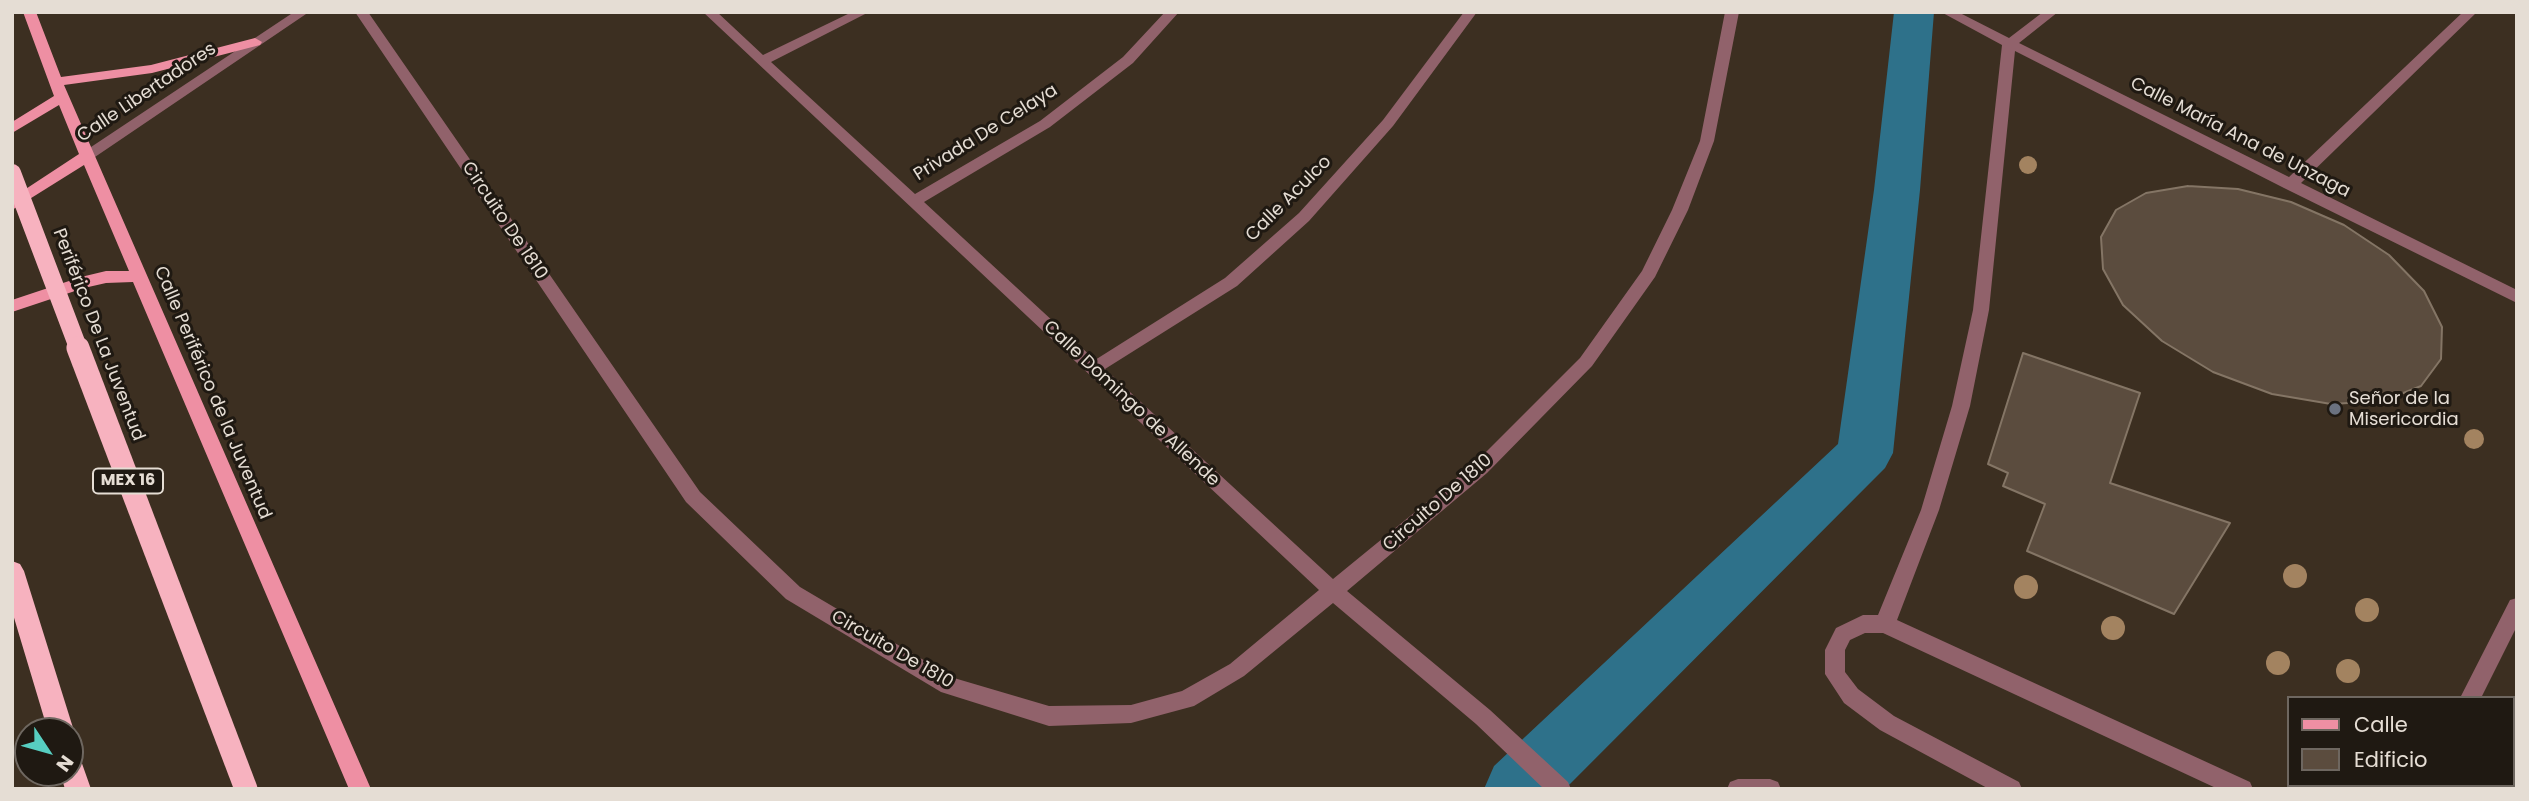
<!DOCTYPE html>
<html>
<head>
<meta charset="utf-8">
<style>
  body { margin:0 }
  #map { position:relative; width:2529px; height:801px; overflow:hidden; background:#3c2f21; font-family:Poppins,sans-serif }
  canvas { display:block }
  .frame { position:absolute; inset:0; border:14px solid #e5ddd4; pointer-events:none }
  .legend { position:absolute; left:2287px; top:696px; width:228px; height:91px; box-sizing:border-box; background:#1f1912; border:2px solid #6e6760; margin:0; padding:9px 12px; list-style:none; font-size:21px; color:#e5ddd4 }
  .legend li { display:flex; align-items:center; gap:14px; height:35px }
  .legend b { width:35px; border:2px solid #6e6760 }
  .north { position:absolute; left:14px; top:717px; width:70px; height:70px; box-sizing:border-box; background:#1f1912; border:2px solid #6e6760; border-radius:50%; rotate:126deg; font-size:19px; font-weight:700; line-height:28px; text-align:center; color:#e5ddd4 }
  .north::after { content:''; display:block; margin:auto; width:24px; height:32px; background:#57cec1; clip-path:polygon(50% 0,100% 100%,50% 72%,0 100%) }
</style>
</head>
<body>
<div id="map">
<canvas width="2529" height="801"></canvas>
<div class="frame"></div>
<ul class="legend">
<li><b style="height:9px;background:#ee8fa3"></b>Calle</li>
<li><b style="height:19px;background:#5b4c3e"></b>Edificio</li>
</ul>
<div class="north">N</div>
</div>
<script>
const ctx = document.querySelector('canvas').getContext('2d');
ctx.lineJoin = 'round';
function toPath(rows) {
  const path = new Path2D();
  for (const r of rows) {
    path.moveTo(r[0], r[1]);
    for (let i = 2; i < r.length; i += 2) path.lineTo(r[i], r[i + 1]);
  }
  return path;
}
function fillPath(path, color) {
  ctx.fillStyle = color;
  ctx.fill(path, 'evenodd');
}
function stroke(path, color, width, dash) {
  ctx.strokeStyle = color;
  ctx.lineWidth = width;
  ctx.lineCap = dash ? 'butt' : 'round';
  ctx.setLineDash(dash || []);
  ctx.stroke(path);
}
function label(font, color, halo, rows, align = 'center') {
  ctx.font = font + ' Poppins,sans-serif';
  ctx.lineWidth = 6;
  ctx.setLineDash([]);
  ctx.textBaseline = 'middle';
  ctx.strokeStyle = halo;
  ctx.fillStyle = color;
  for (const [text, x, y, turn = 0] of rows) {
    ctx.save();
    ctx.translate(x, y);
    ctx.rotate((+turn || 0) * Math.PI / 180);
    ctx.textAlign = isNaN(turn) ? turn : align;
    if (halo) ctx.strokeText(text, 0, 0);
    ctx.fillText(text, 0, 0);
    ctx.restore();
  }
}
const canal = toPath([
  [1894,12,1934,12,1920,190,1893,453,1885,468,1565,789,1484,789,1494,766,1838,444,1874,190,1894,12]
]);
const building = toPath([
  [2188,186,2238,189,2291,202,2344,225,2389,255,2424,291,2442,327,2441,359,2421,386,2383,401,2331,404,2272,394,2213,372,2162,341,2123,305,2103,269,2101,237,2116,210,2146,193,2188,186],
  [2023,353,2140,393,2110,483,2230,523,2174,614,2027,551,2045,504,2003,486,2008,473,1988,464,2023,353]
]);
const minor = toPath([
  [294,12,309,12,92,159,82,159,80,156,82,153,294,12],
  [355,12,368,12,700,492,800,587,954,678,1049,706,1131,705,1182,691,1230,664,1319,590,703,12,717,12,763,55,852,12,869,12,771,62,915,194,1040,121,1123,57,1165,12,1179,12,1133,63,1050,127,924,202,1095,360,1225,278,1299,213,1383,120,1464,12,1477,12,1393,126,1309,221,1237,286,1105,369,1333,579,1475,463,1580,358,1642,271,1672,210,1700,141,1725,12,1739,12,1714,141,1688,210,1655,277,1592,366,1487,473,1347,591,1490,710,1568,782,1571,789,1544,789,1476,724,1333,603,1244,676,1194,706,1131,723,1049,726,941,692,786,599,686,502,355,12],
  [1941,12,1958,12,2009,38,2043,12,2058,12,2019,43,2289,177,2463,12,2477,12,2301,183,2517,290,2517,303,2284,188,2015,51,1989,310,1970,406,1939,510,1897,620,2250,782,2253,789,2218,789,1883,633,1865,633,1850,640,1845,650,1845,672,1858,689,1894,716,2019,782,2022,789,1989,789,1880,730,1844,703,1825,674,1825,650,1836,628,1863,615,1878,615,1921,510,1952,406,1973,310,2002,45,1941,12],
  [2517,598,2517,626,2481,698,2460,698,2510,600,2517,598],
  [1738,779,1770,779,1778,782,1781,789,1727,789,1730,782,1738,779],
  [2414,785,2436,785,2434,789,2412,789,2414,785]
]);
const major = toPath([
  [23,12,36,12,61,77,151,65,255,38,262,42,260,45,152,73,64,85,371,789,349,789,133,282,106,283,84,288,12,312,12,300,81,277,106,271,129,271,84,165,12,210,12,198,79,154,59,105,12,133,12,122,54,96,23,12]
]);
const highway = toPath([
  [12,561,20,564,24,571,74,731,70,739,70,731,48,731,12,611,12,561],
  [70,751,79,755,91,789,65,789,60,773,70,773,70,751]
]);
const highwayBridgeFar1 = toPath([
  [12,173,79,350]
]);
const highwayBridge = toPath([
  [78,348,246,789]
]);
const trees = [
  [2028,165,9],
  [2474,439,10],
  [2295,576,12],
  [2026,587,12],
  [2367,610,12],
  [2113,628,12],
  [2278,663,12],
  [2348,671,12]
];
const markers = [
  [2335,409,7,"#6b7280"]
];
const shields = [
  [128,481,70]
];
const shieldNames = [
  ["MEX 16",128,481]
];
const streetNames = [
  ["Calle Libertadores",147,93,-34],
  ["Privada De Celaya",986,133,-32],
  ["Calle María Ana de Unzaga",2240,138,27],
  ["Calle Aculco",1289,199,-45],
  ["Circuito De 1810",504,221,56],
  ["Periférico De La Juventud",98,335,69],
  ["Calle Periférico de la Juventud",212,393,67],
  ["Calle Domingo de Allende",1131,404,43],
  ["Circuito De 1810",1438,503,-41],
  ["Circuito De 1810",892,650,30]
];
const poiNames = [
  ["Señor de la",2349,399],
  ["Misericordia",2349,420]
];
fillPath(canal, '#2e718a');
fillPath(building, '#5b4c3e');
stroke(building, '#847565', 2);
fillPath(minor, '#91626b');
fillPath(major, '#ee8fa3');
fillPath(highway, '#f7b2bf');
stroke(highwayBridgeFar1, '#f7b2bf', 18);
stroke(highwayBridge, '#f7b2bf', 23);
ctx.fillStyle = '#a38360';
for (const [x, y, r] of trees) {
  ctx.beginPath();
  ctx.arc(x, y, r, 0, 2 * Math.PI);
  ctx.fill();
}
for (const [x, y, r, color] of markers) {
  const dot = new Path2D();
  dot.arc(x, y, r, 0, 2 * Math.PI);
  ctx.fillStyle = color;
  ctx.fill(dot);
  stroke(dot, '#1f1912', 2.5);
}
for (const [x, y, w] of shields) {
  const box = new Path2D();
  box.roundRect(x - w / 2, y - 12.5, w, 25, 5);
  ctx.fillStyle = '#1f1912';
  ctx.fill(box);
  stroke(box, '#e5ddd4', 2);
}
label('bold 16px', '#e5ddd4', null, shieldNames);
label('18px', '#e5ddd4', '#1f1912', streetNames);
label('18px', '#e5ddd4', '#1f1912', poiNames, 'left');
</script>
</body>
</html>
